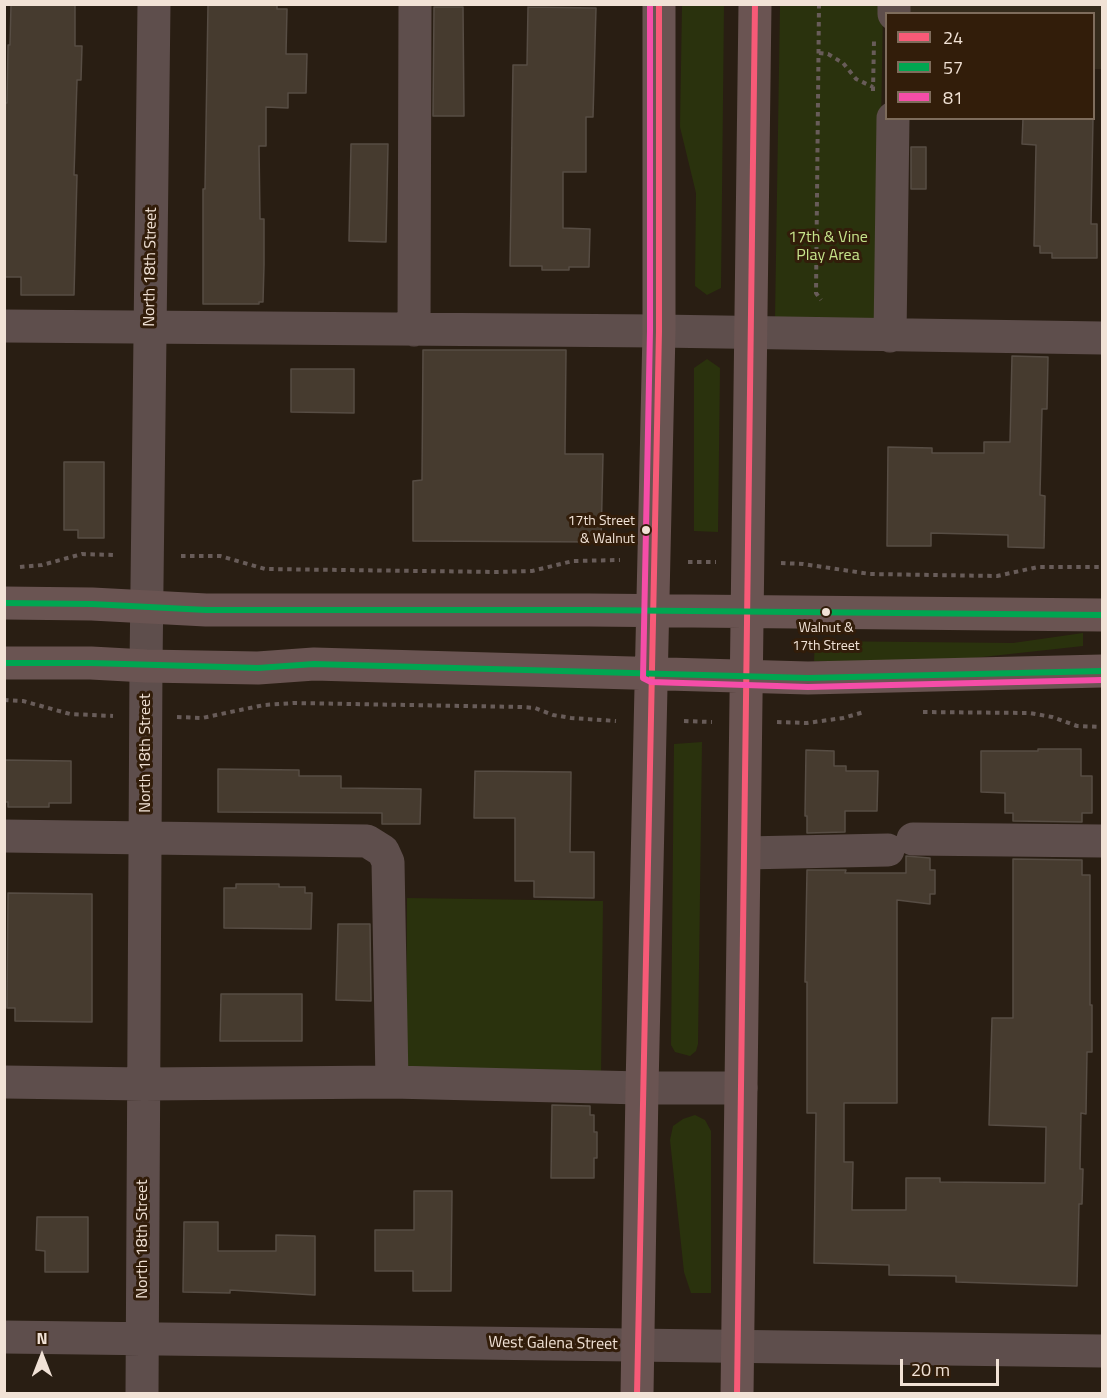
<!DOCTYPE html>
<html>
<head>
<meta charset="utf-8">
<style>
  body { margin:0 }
  #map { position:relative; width:1107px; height:1398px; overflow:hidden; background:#291e13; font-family:"Titillium Web",sans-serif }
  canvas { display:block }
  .frame { position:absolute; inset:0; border:6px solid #f1e2d6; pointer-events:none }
  .legend { position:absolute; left:885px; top:12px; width:210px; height:108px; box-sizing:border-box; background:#321d0a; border:2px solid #7e6c5c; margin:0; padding:8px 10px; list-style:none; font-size:18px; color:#f1e2d6 }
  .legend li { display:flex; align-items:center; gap:12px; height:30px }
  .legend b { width:30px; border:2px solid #7e6c5c }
  .north { position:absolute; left:12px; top:1326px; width:60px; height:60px; -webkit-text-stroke:4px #321d0a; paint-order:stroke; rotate:0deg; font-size:16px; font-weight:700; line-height:24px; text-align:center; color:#f1e2d6 }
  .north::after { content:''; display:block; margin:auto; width:21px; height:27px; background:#f1e2d6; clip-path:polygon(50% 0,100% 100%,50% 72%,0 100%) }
  .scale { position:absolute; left:900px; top:1359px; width:99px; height:27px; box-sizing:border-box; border:3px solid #f1e2d6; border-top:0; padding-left:8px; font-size:18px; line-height:21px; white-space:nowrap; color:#f1e2d6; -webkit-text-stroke:4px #321d0a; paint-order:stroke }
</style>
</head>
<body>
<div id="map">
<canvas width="1107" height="1398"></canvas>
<div class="frame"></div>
<ul class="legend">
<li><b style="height:8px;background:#f75a77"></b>24</li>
<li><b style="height:8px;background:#00a651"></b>57</li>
<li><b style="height:8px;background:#f54da8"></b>81</li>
</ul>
<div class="north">N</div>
<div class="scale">20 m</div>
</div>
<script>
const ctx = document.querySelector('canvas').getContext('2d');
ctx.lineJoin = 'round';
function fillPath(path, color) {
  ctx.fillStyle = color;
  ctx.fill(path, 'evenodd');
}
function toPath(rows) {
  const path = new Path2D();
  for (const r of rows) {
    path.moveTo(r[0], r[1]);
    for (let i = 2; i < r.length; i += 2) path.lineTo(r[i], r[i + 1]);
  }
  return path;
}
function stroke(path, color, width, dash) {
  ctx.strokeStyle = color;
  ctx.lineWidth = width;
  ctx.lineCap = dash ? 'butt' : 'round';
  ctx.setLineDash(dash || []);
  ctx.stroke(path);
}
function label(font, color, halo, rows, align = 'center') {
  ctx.font = font + ' "Titillium Web",sans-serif';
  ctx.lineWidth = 6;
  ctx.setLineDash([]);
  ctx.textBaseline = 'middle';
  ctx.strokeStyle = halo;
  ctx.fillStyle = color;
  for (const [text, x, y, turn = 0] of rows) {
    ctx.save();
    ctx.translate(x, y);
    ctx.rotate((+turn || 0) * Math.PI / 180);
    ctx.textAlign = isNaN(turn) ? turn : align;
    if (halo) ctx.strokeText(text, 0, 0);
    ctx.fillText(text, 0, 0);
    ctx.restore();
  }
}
const education = toPath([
  [904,4,1102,5,1102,69,1094,69,1094,14,904,14]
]);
const green = toPath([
  [682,5,724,5,721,288,707,295,695,286,696,193,680,127],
  [780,5,883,5,878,320,775,318],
  [707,359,720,368,718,532,694,531,694,368],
  [1083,633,1083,646,937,662,814,661,815,641,1013,643],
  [702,742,698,1044,696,1051,690,1056,675,1052,671,1045,674,744],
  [407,898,603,901,601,1078,406,1077],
  [695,1115,705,1120,711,1131,711,1293,691,1293,684,1272,670,1140,673,1126,683,1119]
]);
const building = toPath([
  [11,4,75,4,75,46,82,46,81,80,77,80,74,175,77,175,74,295,21,295,21,277,4,277,4,103,7,103,8,45,10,45,11,4],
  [208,4,277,4,277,9,287,9,286,54,307,54,306,93,288,93,288,108,266,107,266,146,259,146,260,219,264,219,264,265,263,302,259,302,259,304,203,304,203,189,205,189,208,4],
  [434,7,463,7,464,116,433,116,434,7],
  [528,7,596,8,593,117,586,117,586,172,563,172,563,228,590,229,589,267,569,267,569,270,542,270,542,266,510,266,513,65,527,65,528,7],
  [1023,118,1093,118,1091,224,1097,224,1097,258,1052,258,1052,253,1040,253,1040,246,1034,246,1036,145,1022,144,1023,118],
  [351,144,388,144,386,242,349,241,351,144],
  [911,147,926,147,926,189,911,189,911,147],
  [423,350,566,350,565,454,603,454,601,542,413,541,413,481,422,480,423,350],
  [1012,356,1048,357,1047,409,1042,409,1040,495,1045,496,1044,548,1008,547,1008,535,931,533,931,546,887,546,888,447,932,448,932,453,984,453,984,442,1010,442,1012,356],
  [291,369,354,369,354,413,291,412,291,369],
  [64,462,104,462,104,538,78,538,78,530,64,530,64,462],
  [1038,749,1081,749,1081,776,1092,776,1092,813,1082,813,1082,822,1013,821,1013,813,1005,813,1005,793,981,792,981,751,1038,751,1038,749],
  [806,750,834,751,834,766,846,766,846,771,878,771,877,811,845,811,845,832,807,833,807,816,805,816,806,750],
  [4,760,71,761,71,803,49,803,49,807,8,807,8,802,4,802,4,760],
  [218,769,299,770,299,776,341,776,341,788,421,789,420,824,382,824,382,813,218,812,218,769],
  [475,771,571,772,570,852,594,852,594,898,534,897,534,881,515,881,515,818,474,818,475,771],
  [906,856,930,858,930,870,935,870,935,894,930,894,930,904,897,900,897,1103,844,1103,844,1162,853,1162,852,1210,906,1210,906,1178,940,1178,940,1182,1045,1183,1046,1127,989,1125,992,1018,1013,1018,1013,859,1082,860,1082,875,1090,875,1090,1005,1092,1005,1092,1052,1087,1052,1086,1114,1081,1113,1080,1169,1083,1169,1082,1204,1079,1204,1077,1286,956,1282,956,1276,889,1275,889,1265,814,1263,816,1113,807,1113,807,982,805,982,807,870,846,870,845,873,906,873,906,856],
  [236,884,279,884,279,887,305,887,305,893,312,893,311,929,224,928,224,888,236,888,236,884],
  [8,893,92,894,92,1022,15,1021,15,1008,7,1008,8,893],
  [338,924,370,924,371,1001,336,1000,338,924],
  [221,994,302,994,302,1041,220,1041,221,994],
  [552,1105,590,1106,590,1115,594,1115,594,1132,597,1132,597,1158,594,1158,594,1178,551,1178,552,1105],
  [414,1191,452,1191,451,1291,413,1291,413,1271,375,1271,375,1230,414,1230,414,1191],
  [37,1217,88,1217,88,1272,45,1272,45,1251,36,1250,37,1217],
  [184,1222,218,1222,218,1251,276,1251,276,1235,315,1236,315,1295,230,1290,230,1293,183,1292,184,1222]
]);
const path = toPath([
  [819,4,816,293,821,300],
  [819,53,828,54,843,63,856,79,873,87],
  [873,91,874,41],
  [181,556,220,556,265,569,498,572,532,571,573,561,620,560],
  [688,562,716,562],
  [781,563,803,564,870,574,997,576,1038,567,1102,567],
  [20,567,42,565,82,554,113,555],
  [4,700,23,701,70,714,113,716],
  [923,712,1030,713,1052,717,1077,726,1102,727],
  [177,717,202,718,264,705,294,703,522,707,535,708,553,715,571,718,616,721],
  [684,721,712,722],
  [777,722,807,723,843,718,864,712]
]);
const minor = toPath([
  [894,14,894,4],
  [4,326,659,331,1102,338],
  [414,330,415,4],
  [890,336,893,118],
  [4,836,367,841,383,851,388,862,392,1082],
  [913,839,1102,841],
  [745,853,888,850],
  [4,1082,144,1084,392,1082,642,1088,741,1088],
  [4,1337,1102,1351],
  [142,1394,146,666,154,4]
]);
const major = toPath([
  [4,603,92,604,206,610,589,610,1102,615],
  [4,663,91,663,146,666,258,668,314,664,808,678,1102,671],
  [637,1394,642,1088,659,331,659,4],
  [737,1394,755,4]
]);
const bus1 = toPath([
  [637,1394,659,331,659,4],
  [737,1394,755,4]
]);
const bus2 = toPath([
  [4,603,92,604,206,610,589,610,1102,615],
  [4,663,91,663,258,668,314,664,808,678,1102,671]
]);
const bus3 = toPath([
  [650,4,650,331,643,678,651,682,808,687,1102,680]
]);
const markers = [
  [646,530,5,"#f1e2d6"],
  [826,612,5,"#f1e2d6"]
];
const busNames = [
  ["17th Street",635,522],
  ["& Walnut",635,540],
  ["Walnut &",826,629,"center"],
  ["17th Street",826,647,"center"]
];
const parkNames = [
  ["17th & Vine",828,238],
  ["Play Area",828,256]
];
const streetNames = [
  ["North 18th Street",151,267,-89],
  ["North 18th Street",146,753,-90],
  ["North 18th Street",143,1239,-90],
  ["West Galena Street",553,1344,1]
];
fillPath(education, '#352b1c');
fillPath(green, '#2a320d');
fillPath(building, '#463b2f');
stroke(building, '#574d44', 1.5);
stroke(path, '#685c59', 4, [4.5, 4.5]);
stroke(minor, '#5e4e4c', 33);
stroke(major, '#6a5452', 33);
stroke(bus1, '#f75a77', 6);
stroke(bus2, '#00a651', 6);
stroke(bus3, '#f54da8', 6);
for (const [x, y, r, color] of markers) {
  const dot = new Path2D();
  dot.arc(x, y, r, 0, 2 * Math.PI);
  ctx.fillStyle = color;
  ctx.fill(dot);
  stroke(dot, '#321d0a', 2);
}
label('14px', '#f1e2d6', '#321d0a', busNames, 'right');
label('16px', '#c6e48b', '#321d0a', parkNames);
label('16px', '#f1e2d6', '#321d0a', streetNames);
</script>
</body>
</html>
